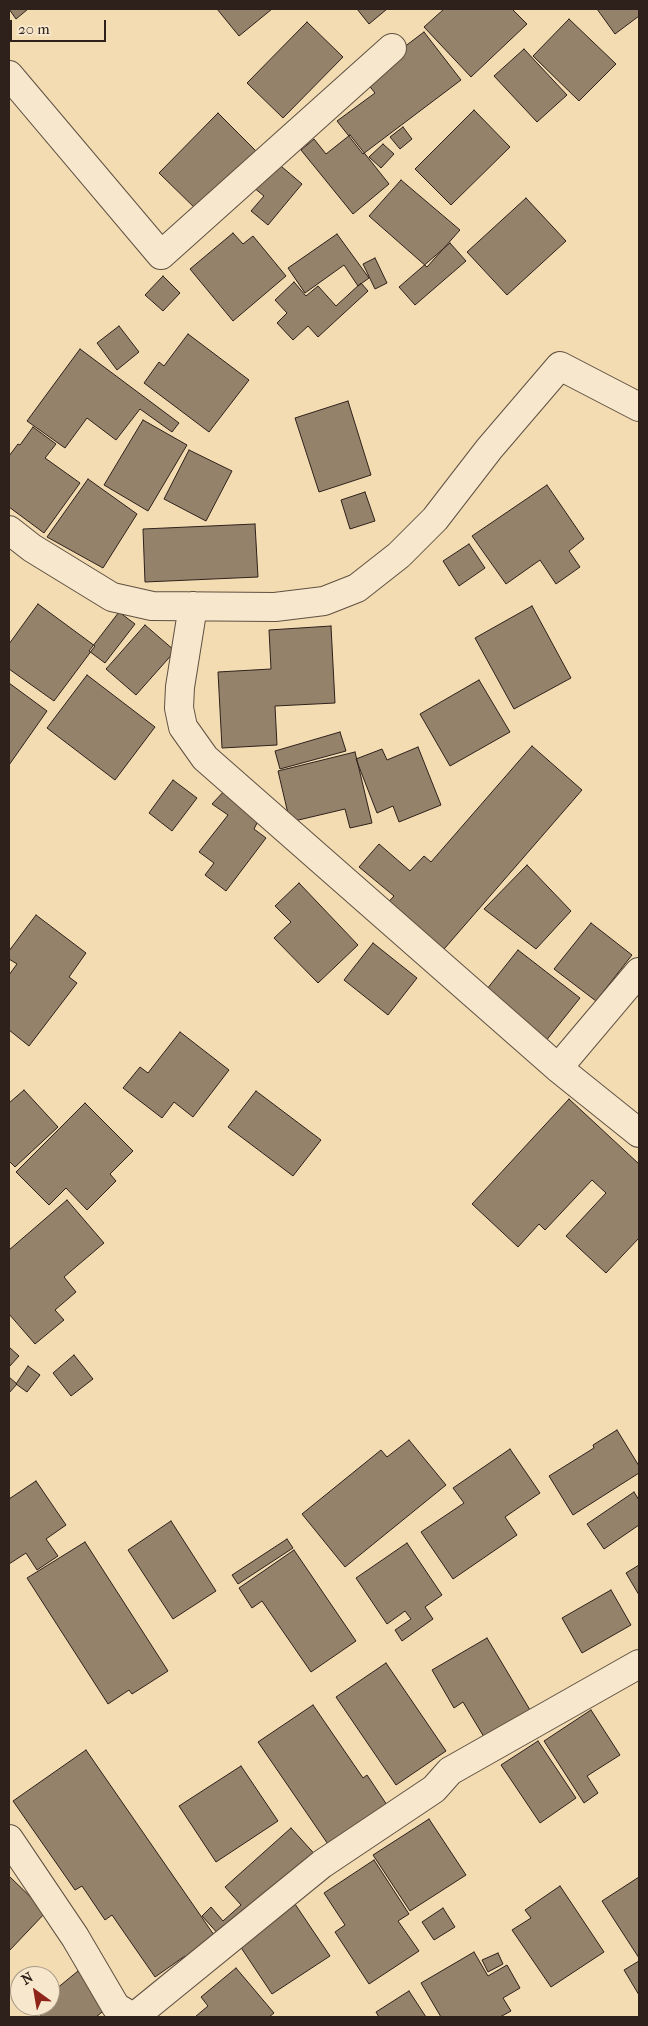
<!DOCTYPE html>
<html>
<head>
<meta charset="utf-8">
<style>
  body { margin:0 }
  #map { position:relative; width:648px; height:2026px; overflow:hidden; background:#f3dbb2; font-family:"IM FELL French Canon",serif }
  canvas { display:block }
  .frame { position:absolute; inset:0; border:10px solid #2e211b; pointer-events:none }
  .north { position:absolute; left:10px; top:1966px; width:50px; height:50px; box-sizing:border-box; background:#f7e8cd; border:1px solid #a79886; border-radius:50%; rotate:328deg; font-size:14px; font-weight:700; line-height:20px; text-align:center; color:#2e211b }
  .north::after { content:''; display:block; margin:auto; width:18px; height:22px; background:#8f2418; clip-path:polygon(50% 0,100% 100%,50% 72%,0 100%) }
  .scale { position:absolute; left:10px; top:20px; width:96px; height:22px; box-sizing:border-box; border:2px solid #2e211b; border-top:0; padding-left:6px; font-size:15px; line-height:18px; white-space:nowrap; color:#2e211b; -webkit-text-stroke:4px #f7e8cd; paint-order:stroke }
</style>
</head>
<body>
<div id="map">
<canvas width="648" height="2026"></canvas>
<div class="frame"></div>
<div class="north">N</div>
<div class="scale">20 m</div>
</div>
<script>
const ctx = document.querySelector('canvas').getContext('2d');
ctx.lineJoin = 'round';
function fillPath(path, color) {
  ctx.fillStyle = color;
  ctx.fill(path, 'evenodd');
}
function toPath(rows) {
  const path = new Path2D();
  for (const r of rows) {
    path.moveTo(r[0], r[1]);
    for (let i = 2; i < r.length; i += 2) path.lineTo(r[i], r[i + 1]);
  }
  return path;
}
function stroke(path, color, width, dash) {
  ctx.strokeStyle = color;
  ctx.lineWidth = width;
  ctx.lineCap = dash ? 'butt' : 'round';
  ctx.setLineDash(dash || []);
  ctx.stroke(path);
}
const building = toPath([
  [9,9,28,9,16,19,9,9],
  [217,9,272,9,239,36,217,9],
  [357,9,387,9,369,24,357,9],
  [444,9,512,9,527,24,471,77,424,27,444,9],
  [597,9,639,9,639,16,615,34,597,9],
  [569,19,616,64,579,101,533,56,569,19],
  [307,22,343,57,283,118,247,83,307,22],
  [424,32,461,80,363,154,337,121,375,93,363,78,424,32],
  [524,49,567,95,537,122,494,76,524,49],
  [474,110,510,147,451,205,415,169,474,110],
  [218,113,258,153,200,213,159,173,218,113],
  [403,127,412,139,400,149,390,137,403,127],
  [350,135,389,184,353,214,301,150,314,139,326,154,350,135],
  [383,144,394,154,381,168,369,157,383,144],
  [275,161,302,184,268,225,251,211,264,196,253,187,275,161],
  [401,180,460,230,427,267,369,216,401,180],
  [526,198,566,241,507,295,467,252,526,198],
  [233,233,243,244,253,236,286,276,233,321,190,269,233,233],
  [337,234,369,278,358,286,344,265,305,293,288,268,337,234],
  [450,243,466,261,415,305,399,287,450,243],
  [375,258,387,283,375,289,363,264,375,258],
  [163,276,180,293,163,311,145,295,163,276],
  [294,282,306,296,318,286,336,306,361,283,368,291,318,337,308,326,293,340,277,323,287,313,275,300,294,282],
  [119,326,139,352,117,370,97,343,119,326],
  [188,334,249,380,209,432,144,383,159,362,164,366,188,334],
  [80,349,179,423,172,432,140,409,116,440,87,418,65,448,27,421,80,349],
  [348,401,371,475,319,492,295,418,348,401],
  [143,420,187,445,148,511,104,485,143,420],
  [33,427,56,444,45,458,80,483,44,533,9,507,9,456,18,444,20,445,33,427],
  [189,450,232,471,206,521,164,499,189,450],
  [88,479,137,514,103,568,47,537,88,479],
  [547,485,584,539,569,551,580,567,556,584,540,560,506,584,472,536,547,485],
  [365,492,375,521,350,529,341,500,365,492],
  [255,524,258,577,145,582,143,529,255,524],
  [469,544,485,568,459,586,443,561,469,544],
  [38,604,95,646,54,701,9,669,9,644,38,604],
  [532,606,571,678,514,709,475,638,532,606],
  [119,612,135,624,105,663,89,651,119,612],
  [145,625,175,651,136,695,106,669,145,625],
  [331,626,335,703,275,706,277,745,222,748,218,672,271,669,269,630,331,626],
  [87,675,155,727,115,780,47,728,87,675],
  [479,680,510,732,450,766,420,714,479,680],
  [9,683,47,711,9,765,9,683],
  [340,732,346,751,280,769,275,751,340,732],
  [532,746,582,790,438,956,383,908,394,896,359,867,379,844,410,871,424,856,431,862,532,746],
  [418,747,441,805,399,822,393,806,377,813,356,759,382,749,387,760,418,747],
  [355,752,372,823,350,828,345,809,290,822,278,771,355,752],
  [173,780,197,798,172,831,149,813,173,780],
  [226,789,259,819,254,829,266,838,226,891,205,875,214,863,199,852,228,815,212,804,226,789],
  [527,865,571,911,536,949,484,909,527,865],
  [299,883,358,945,318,983,274,938,291,922,275,906,299,883],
  [36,915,86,953,69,977,77,983,29,1046,9,1030,9,975,17,964,9,959,9,951,36,915],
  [591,923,632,955,596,1001,554,969,591,923],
  [373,943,417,978,388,1015,344,980,373,943],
  [518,950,580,998,545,1042,483,994,518,950],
  [180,1032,229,1070,193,1117,174,1102,162,1118,123,1088,140,1067,148,1073,180,1032],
  [24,1090,58,1127,15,1167,9,1161,9,1103,24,1090],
  [256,1091,321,1140,293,1176,228,1127,256,1091],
  [569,1099,639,1164,639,1238,606,1273,566,1236,606,1193,592,1180,545,1230,539,1224,518,1247,472,1204,569,1099],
  [85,1103,133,1151,110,1174,116,1181,87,1210,66,1188,49,1205,16,1172,85,1103],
  [67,1200,104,1243,64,1277,76,1292,55,1310,64,1320,35,1344,9,1314,9,1250,67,1200],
  [9,1347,19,1356,9,1367,9,1347],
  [74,1355,93,1379,71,1396,53,1373,74,1355],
  [28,1366,40,1375,27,1392,16,1384,28,1366],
  [9,1377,17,1384,9,1393,9,1377],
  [617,1430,639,1466,639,1473,573,1515,549,1476,594,1448,593,1445,617,1430],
  [409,1440,446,1485,345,1567,302,1514,381,1450,387,1457,409,1440],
  [510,1449,540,1493,505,1517,517,1535,453,1579,421,1532,464,1503,453,1488,510,1449],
  [36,1481,66,1525,46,1539,58,1556,37,1570,26,1553,9,1564,9,1499,36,1481],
  [634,1492,639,1500,639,1525,604,1549,587,1524,634,1492],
  [171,1521,216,1591,173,1619,128,1550,171,1521],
  [287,1539,293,1548,238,1584,232,1575,287,1539],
  [85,1542,168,1671,132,1694,129,1690,108,1704,27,1578,85,1542],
  [407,1543,442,1595,425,1607,433,1619,402,1641,395,1630,411,1619,405,1611,387,1624,356,1578,407,1543],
  [294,1550,356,1641,311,1672,262,1601,252,1608,239,1588,294,1550],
  [639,1565,639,1595,626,1573,639,1565],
  [611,1590,631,1625,582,1653,562,1618,611,1590],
  [487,1638,533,1715,487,1742,463,1702,454,1708,432,1670,487,1638],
  [386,1663,446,1751,396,1785,336,1697,386,1663],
  [313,1705,363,1778,367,1775,391,1811,332,1850,258,1742,313,1705],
  [591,1710,620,1755,587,1776,598,1793,584,1803,544,1741,591,1710],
  [538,1741,576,1798,540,1823,501,1765,538,1741],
  [86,1750,223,1948,194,1969,185,1956,155,1977,112,1915,105,1920,82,1886,75,1890,13,1801,86,1750],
  [241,1766,278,1821,216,1862,179,1806,241,1766],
  [429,1819,466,1875,410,1911,373,1855,429,1819],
  [291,1828,319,1859,221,1937,202,1916,211,1907,223,1921,241,1905,225,1887,291,1828],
  [374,1860,409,1914,398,1921,419,1951,369,1984,335,1932,345,1925,324,1893,374,1860],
  [9,1876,46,1912,9,1951,9,1876],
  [639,1877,639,1958,602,1901,639,1877],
  [560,1886,604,1952,551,1987,512,1930,531,1918,525,1910,560,1886],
  [295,1904,330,1956,272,1994,238,1943,295,1904],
  [443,1908,455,1927,434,1940,422,1922,443,1908],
  [474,1952,488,1976,507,1965,520,1988,503,1998,511,2011,500,2017,441,2017,421,1983,474,1952],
  [498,1953,503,1964,488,1972,482,1960,498,1953],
  [639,1961,639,1995,624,1970,639,1961],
  [236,1968,274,2013,269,2017,195,2017,208,2006,201,1997,236,1968],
  [78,1971,107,2008,96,2017,42,2017,34,2007,50,2006,50,1994,78,1971],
  [409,1991,426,2017,379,2017,376,2012,409,1991]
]);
const street = toPath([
  [9,75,161,255,392,48],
  [9,530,32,548,112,597,152,606,275,607,324,601,357,588,399,555,435,519,489,449,560,366,639,407],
  [193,606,180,687,179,708,183,727,205,758,558,1068,639,1133],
  [558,1068,639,972],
  [9,1839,75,1937,116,2007,133,2017],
  [134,2017,322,1864,434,1789,450,1771,639,1664]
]);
fillPath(building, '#94826a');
stroke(building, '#2e211b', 1);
stroke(street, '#5f5041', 30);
stroke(street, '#f7e8cd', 28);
</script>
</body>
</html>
